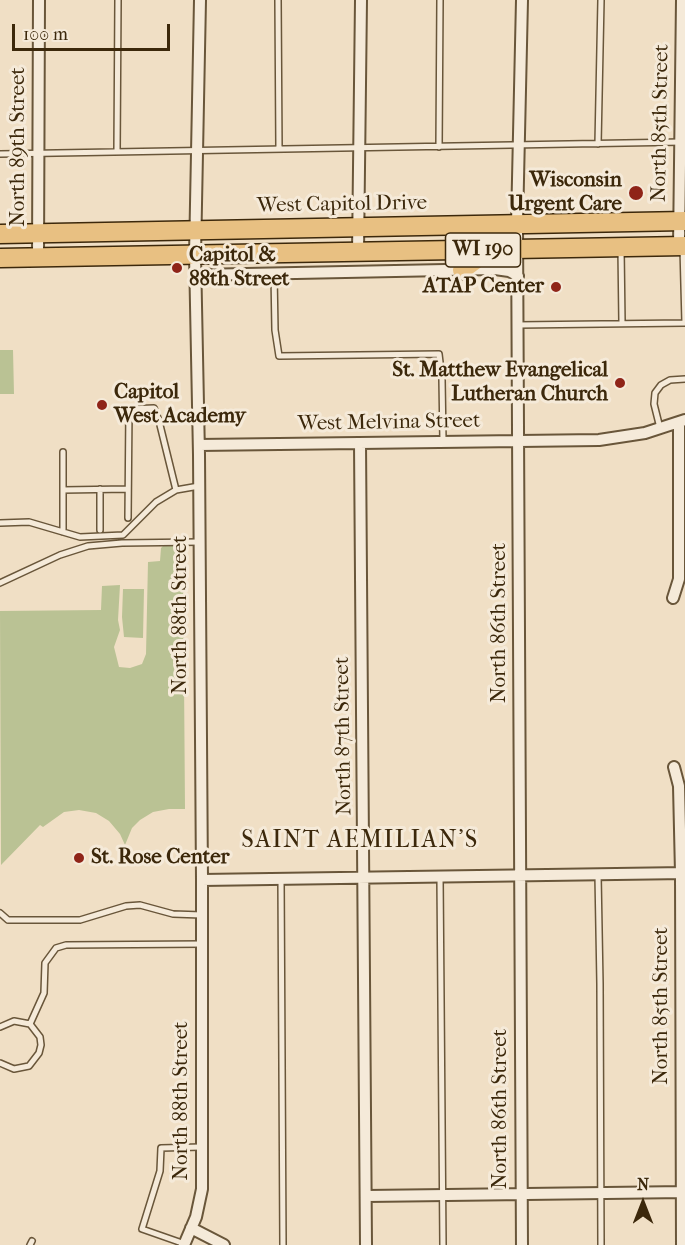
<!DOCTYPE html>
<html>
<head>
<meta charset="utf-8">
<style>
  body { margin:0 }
  #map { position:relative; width:685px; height:1245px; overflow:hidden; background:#f0dfc5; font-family:"IM FELL French Canon",serif }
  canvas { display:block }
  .north { position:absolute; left:613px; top:1173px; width:60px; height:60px; -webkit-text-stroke:4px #f5ead9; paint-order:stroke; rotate:0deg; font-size:16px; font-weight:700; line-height:24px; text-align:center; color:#3c280b }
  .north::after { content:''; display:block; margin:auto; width:21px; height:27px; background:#3c280b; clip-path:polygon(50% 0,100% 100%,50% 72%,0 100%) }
  .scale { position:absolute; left:12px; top:24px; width:158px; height:27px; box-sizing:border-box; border:3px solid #3c280b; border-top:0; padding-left:8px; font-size:18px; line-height:21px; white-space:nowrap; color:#3c280b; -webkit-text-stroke:4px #f5ead9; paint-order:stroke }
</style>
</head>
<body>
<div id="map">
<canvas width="685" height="1245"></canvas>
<div class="north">N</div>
<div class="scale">100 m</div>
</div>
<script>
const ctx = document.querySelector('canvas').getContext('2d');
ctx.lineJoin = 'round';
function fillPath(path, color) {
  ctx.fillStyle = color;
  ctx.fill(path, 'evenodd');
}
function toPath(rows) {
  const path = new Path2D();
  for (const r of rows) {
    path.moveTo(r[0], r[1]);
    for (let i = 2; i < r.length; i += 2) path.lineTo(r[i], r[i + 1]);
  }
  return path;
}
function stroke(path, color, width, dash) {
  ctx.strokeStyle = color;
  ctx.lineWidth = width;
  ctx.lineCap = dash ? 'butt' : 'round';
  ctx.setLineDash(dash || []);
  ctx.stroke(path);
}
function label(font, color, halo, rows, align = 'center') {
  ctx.font = font + ' "IM FELL French Canon",serif';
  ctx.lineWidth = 6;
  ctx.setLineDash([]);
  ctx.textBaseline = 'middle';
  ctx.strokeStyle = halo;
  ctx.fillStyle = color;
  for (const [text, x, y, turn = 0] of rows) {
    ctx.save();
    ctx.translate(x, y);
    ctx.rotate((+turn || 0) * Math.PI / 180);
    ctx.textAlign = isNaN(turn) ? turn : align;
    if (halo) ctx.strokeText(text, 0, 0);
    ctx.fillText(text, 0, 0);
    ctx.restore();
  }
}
const green = toPath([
  [0,350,13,350,14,394,0,394],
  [163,546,183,546,185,809,169,809,153,812,140,820,132,828,125,845,120,834,109,821,96,813,79,810,64,812,43,827,40,825,1,865,0,611,101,610,102,586,120,585,118,620,120,630,114,647,119,667,130,668,142,664,146,654,148,562,160,561,161,548],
  [123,589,144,589,143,638,124,637,122,617]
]);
const lane = toPath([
  [278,0,279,149],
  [598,144,601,0],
  [439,147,440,0],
  [117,152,118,0],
  [0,154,682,142],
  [683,248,685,323],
  [621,249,622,323],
  [274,274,275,330,279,356,439,354,442,379,443,441],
  [518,325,685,323],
  [660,428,654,404,655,393,661,385,670,380,685,379],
  [63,452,63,490],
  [100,489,100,530],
  [128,518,129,409,154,408,159,421,176,490],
  [0,523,29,522,80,537,123,535,156,502,176,490,199,486],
  [63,532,63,490,128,489],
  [0,583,60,555,88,546,122,543,200,542],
  [598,875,600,984,601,1245],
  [440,877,443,1245],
  [281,879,283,1245],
  [0,913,8,920,80,920,126,906,140,905,173,914,202,915],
  [30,1024,44,993,45,963,56,948,66,945,203,944],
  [0,1027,14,1021,30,1024,40,1037,41,1045,39,1053,29,1066,14,1069,0,1063],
  [185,1244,142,1229,160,1171,161,1148,201,1147],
  [30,1245,32,1241]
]);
const street = toPath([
  [679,246,682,0],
  [358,252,361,0],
  [38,257,39,0],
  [196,275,495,269,509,271,518,276],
  [360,443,366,1245],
  [199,445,599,440,645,433,685,420],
  [673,598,679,579,679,422],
  [674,767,679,786,681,873,682,1245],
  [202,880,685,873],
  [367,1196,685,1192],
  [191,1228,224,1245],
  [184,1245,196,1217,202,1189,202,880,199,455,195,255,200,0],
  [522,1245,517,224,522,0]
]);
const primary = toPath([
  [0,234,685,221],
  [0,258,685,246],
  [462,270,477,259,494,252]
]);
const markers = [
  [636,193,8,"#8f2418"],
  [177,268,6,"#8f2418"],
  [556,287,6,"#8f2418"],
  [620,383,6,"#8f2418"],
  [102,405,6,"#8f2418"],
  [79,858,6,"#8f2418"]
];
const shields = [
  [483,250,75]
];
const shieldNames = [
  ["WI 190",483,250]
];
const streetNames = [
  ["North 85th Street",661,123,-89],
  ["North 89th Street",19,147,-90],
  ["West Capitol Drive",342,205,-1],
  ["West Melvina Street",389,423,-1],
  ["North 88th Street",181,615,-90],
  ["North 86th Street",500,623,-90],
  ["North 87th Street",344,736,-91],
  ["North 85th Street",662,1006,-90],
  ["North 88th Street",182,1101,-90],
  ["North 86th Street",501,1109,-90]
];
const poiNames = [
  ["Wisconsin",622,181],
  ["Urgent Care",622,205],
  ["Capitol &",189,256,"left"],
  ["88th Street",189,280,"left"],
  ["ATAP Center",544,287],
  ["St. Matthew Evangelical",608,371],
  ["Lutheran Church",608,395],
  ["Capitol",114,393,"left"],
  ["West Academy",114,417,"left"],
  ["St. Rose Center",91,858,"left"]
];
const quarterNames = [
  ["SAINT AEMILIAN'S",360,841]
];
fillPath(green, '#bac294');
stroke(lane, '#69563a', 8);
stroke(street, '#69563a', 14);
stroke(primary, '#3c280b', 21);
stroke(lane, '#f5ead9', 5);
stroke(street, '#f5ead9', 10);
stroke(primary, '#e8c082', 18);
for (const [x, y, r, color] of markers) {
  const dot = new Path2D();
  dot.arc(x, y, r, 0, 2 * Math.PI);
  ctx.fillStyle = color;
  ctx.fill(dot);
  stroke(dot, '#f5ead9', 2);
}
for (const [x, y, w] of shields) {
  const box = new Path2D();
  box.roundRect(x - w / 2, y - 17, w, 34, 4.5);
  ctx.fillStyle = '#f5ead9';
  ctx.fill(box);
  stroke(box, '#3c280b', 1.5);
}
label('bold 20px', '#3c280b', null, shieldNames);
label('21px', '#3c280b', '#f5ead9', streetNames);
label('bold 21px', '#3c280b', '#f5ead9', poiNames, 'right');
ctx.letterSpacing = '1.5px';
label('24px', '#3c280b', '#f5ead9', quarterNames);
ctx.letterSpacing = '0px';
</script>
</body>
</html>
